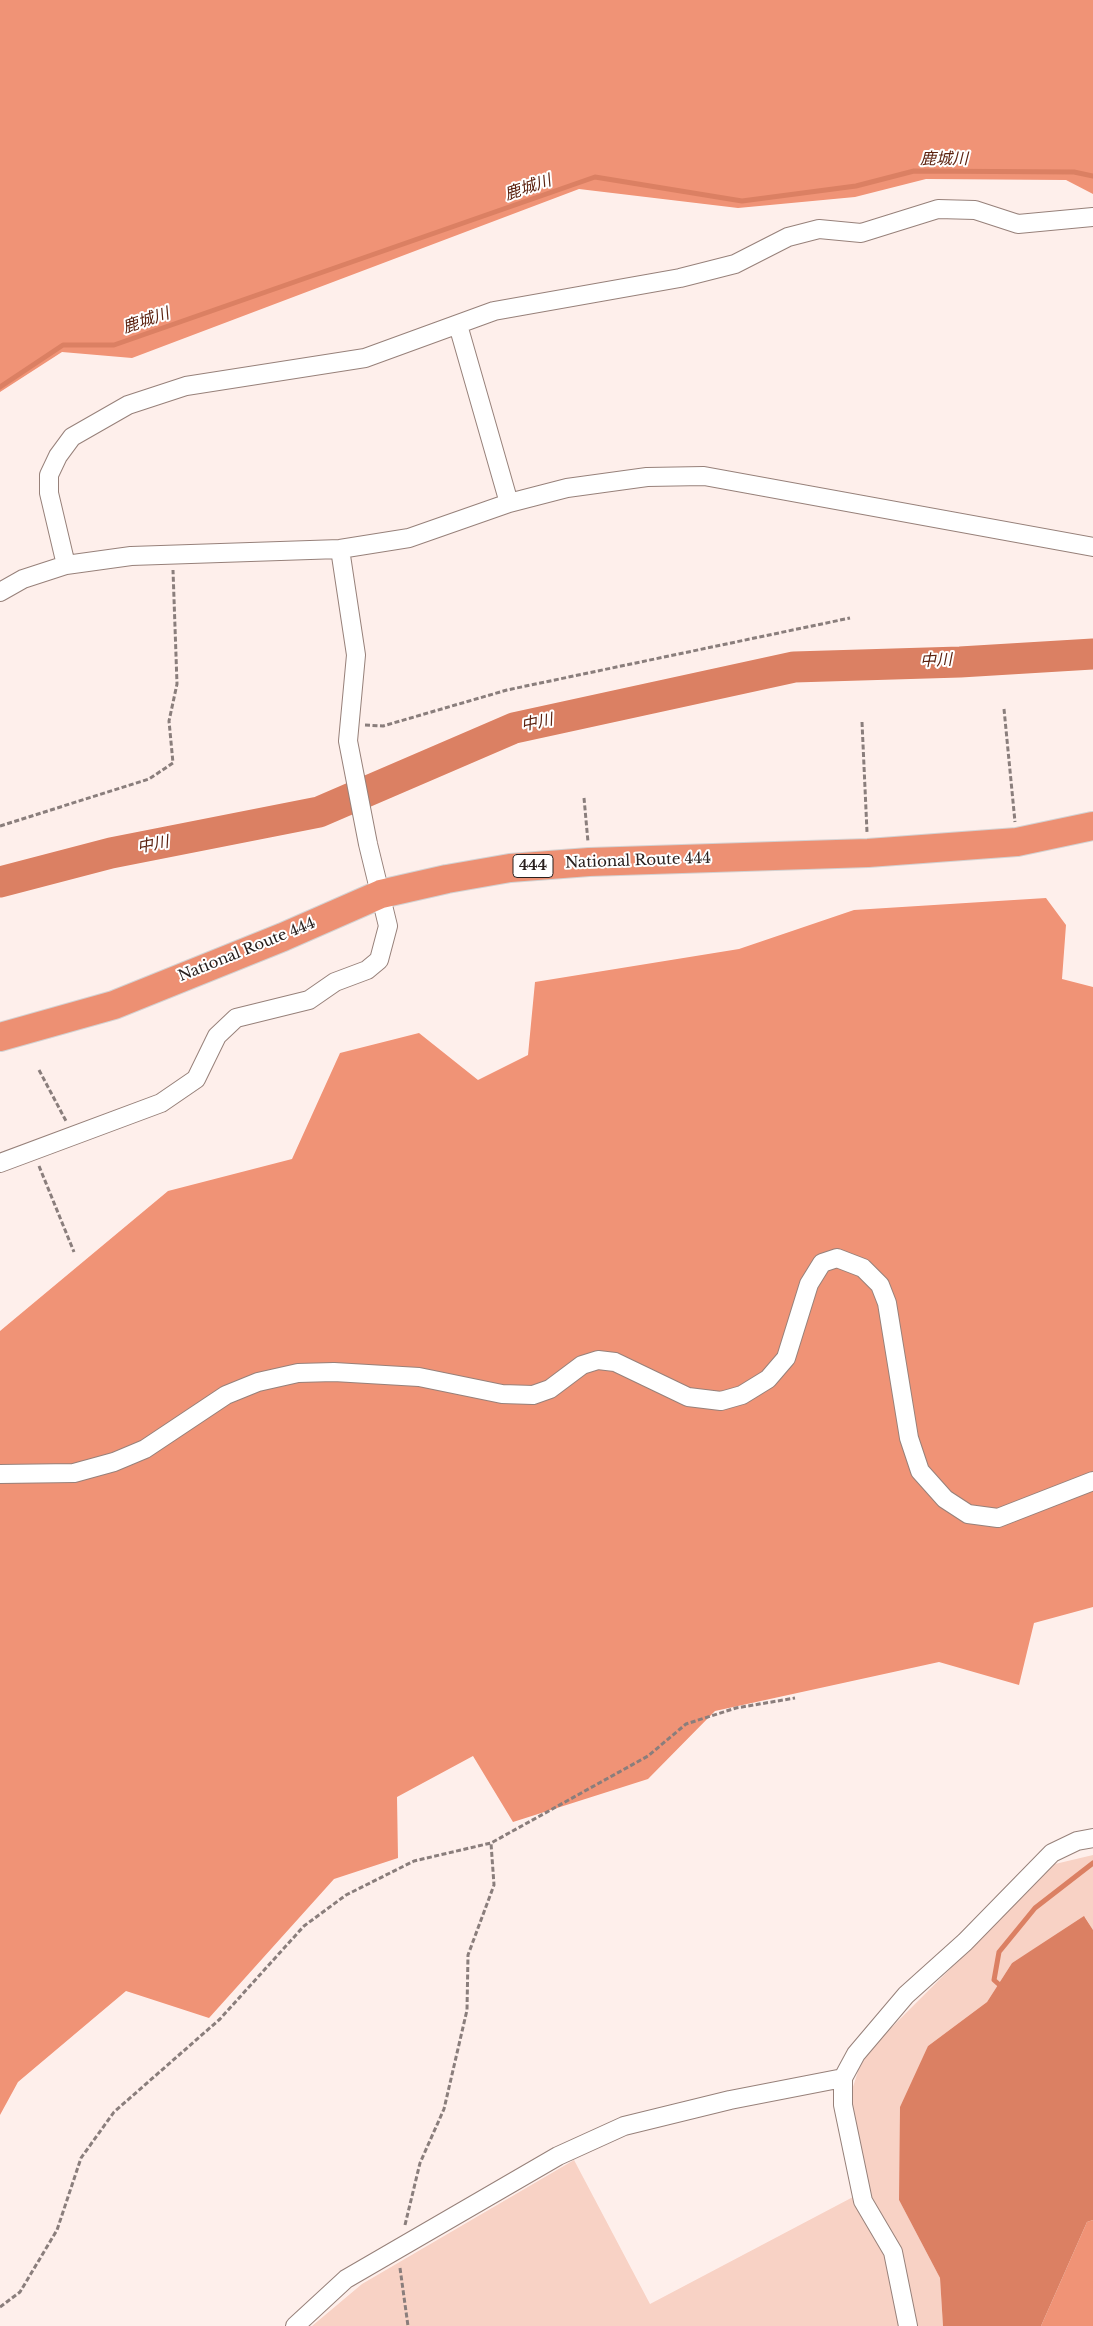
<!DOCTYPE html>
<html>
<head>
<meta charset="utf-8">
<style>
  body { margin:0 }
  canvas { display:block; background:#feefeb }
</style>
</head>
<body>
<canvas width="1093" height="2326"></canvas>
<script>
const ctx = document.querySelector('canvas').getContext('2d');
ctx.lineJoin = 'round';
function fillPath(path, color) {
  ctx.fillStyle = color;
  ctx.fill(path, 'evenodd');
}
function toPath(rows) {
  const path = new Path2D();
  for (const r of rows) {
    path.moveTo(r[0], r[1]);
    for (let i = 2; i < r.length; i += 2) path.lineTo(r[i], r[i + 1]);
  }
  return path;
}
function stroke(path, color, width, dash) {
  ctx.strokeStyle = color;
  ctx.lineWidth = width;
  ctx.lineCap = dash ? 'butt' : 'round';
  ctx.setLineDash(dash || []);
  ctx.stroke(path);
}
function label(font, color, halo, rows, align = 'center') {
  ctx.font = font + ' "Libre Baskerville","Noto Sans JP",serif';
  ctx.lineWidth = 4;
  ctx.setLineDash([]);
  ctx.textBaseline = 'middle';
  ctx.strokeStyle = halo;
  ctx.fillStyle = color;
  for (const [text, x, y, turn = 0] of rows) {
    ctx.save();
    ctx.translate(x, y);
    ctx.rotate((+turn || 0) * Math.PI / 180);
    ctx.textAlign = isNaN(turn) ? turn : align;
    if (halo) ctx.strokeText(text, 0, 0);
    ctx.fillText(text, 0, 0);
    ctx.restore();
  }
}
const green = toPath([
  [1093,1855,1093,1930,1085,1917,1012,1963,987,2002,928,2046,899,2200,940,2278,943,2326,312,2326,362,2284,574,2160,650,2304,853,2197,839,2130,863,2056,1055,1864]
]);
const forest = toPath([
  [0,0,1093,0,1093,194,1066,180,926,179,855,197,738,208,579,189,132,358,62,352,0,392],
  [1046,898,1066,925,1062,979,1093,987,1093,1607,1034,1623,1019,1685,939,1662,715,1711,648,1779,513,1822,473,1756,397,1797,398,1858,334,1879,209,2018,126,1991,18,2082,0,2115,0,1331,168,1191,292,1159,340,1053,419,1033,478,1080,528,1055,535,982,739,949,854,910],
  [1093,2220,1093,2326,1041,2326,1087,2222]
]);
const water = toPath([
  [1084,1916,1093,1930,1093,2220,1087,2222,1041,2326,943,2326,940,2278,899,2200,900,2107,928,2046,987,2002,1012,1963]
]);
const stream = toPath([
  [0,387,63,345,114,345,595,177,742,201,856,186,914,171,1074,172,1093,176],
  [1003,1988,994,1980,999,1952,1035,1908,1093,1863]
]);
const river = toPath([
  [0,882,111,853,319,812,514,728,794,667,960,662,1093,654]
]);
const path = toPath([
  [1004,709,1015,822],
  [862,722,867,832],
  [365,725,383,726,507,690,850,618],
  [584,798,588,842],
  [0,826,149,779,173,763,169,721,177,684,173,570],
  [39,1070,66,1121],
  [39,1166,74,1252],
  [405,2225,420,2163,444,2109,467,2010,468,1955,494,1885,491,1843],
  [400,2268,408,2326],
  [0,2307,20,2292,57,2230,81,2158,114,2112,220,2019,304,1926,346,1895,414,1861,491,1843,648,1756,686,1724,736,1708,795,1698]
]);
const street = toPath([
  [458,325,509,503],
  [66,565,49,493,49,475,58,456,72,437,128,405,186,386,365,358,494,311,680,278,735,264,788,237,819,229,861,233,938,209,975,210,1018,224,1093,217],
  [0,592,23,579,66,565,131,556,340,549,409,538,509,503,567,488,647,477,704,476,1093,547],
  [0,1163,161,1103,196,1079,217,1036,236,1018,309,1000,335,982,367,970,379,960,388,926,368,844,348,741,356,655,340,549],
  [0,1474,74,1473,114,1462,145,1449,226,1395,258,1382,298,1373,334,1372,419,1377,502,1394,533,1395,550,1389,582,1365,598,1360,615,1362,688,1397,721,1401,742,1395,768,1379,786,1358,809,1284,822,1263,837,1258,863,1268,880,1285,887,1303,909,1438,920,1471,945,1499,968,1514,998,1518,1093,1481],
  [295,2326,346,2279,558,2156,624,2126,730,2100,843,2078],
  [908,2326,893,2252,863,2201,843,2105,843,2078,856,2054,906,1995,965,1942,1052,1853,1077,1841,1093,1838]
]);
const highway = toPath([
  [0,1037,114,1005,283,937,381,894,447,879,510,868,589,862,868,853,1017,842,1093,826]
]);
const shields = [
  [533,866,40]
];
const shieldNames = [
  ["444",533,866]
];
const streetNames = [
  ["National Route 444",638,861,-2],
  ["National Route 444",247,950,-22]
];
const waterNames = [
  ["鹿城川",944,159],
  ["鹿城川",528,188,-19],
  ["鹿城川",146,321,-19],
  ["中川",936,661,-3],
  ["中川",537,723,-12],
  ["中川",153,845,-11]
];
fillPath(green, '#f8d2c5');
fillPath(forest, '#f09376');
fillPath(water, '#db8063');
stroke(stream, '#db8063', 5);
stroke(river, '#db8063', 31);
stroke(street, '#97817a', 20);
stroke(highway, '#d4d2d2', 30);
stroke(path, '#8a7e7c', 3, [5, 2.5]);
stroke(street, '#fff', 18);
stroke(highway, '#ed9073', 28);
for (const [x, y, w] of shields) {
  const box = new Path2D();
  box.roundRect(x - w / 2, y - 11.5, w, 23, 4);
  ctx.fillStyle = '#fff';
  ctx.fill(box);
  stroke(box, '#29201e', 1);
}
label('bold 14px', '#29201e', null, shieldNames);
label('15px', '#29201e', '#fff', streetNames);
label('italic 16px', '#5d2310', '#fff', waterNames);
</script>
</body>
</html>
